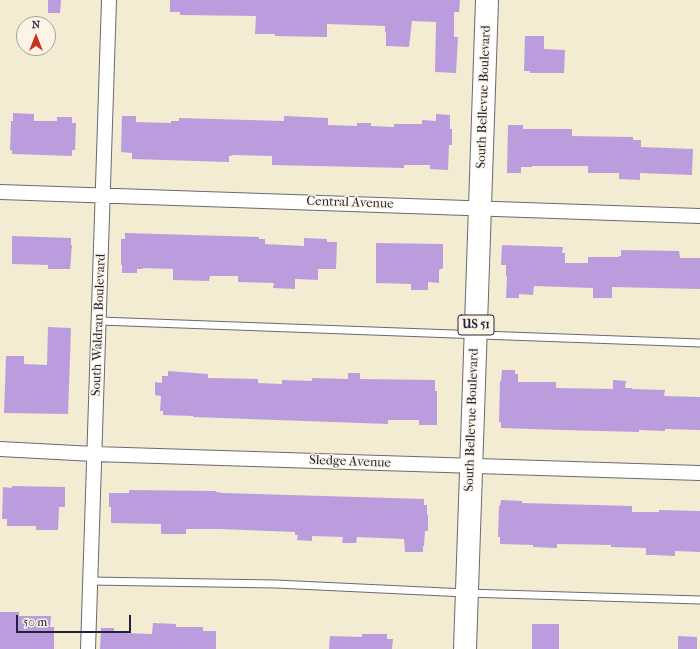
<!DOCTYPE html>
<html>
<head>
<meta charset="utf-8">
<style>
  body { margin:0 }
  #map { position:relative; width:700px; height:649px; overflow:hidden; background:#f3ecd3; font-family:"IM FELL French Canon",serif }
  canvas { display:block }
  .north { position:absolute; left:16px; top:16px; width:40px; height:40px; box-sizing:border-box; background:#fcf5e5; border:1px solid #a5a1a1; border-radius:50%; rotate:0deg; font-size:11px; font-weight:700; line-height:16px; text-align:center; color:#22223b }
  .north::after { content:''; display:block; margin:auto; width:14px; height:18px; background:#c8321e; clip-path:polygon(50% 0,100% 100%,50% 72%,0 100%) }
  .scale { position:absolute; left:16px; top:615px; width:115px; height:18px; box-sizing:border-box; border:2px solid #22223b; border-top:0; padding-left:5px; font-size:12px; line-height:14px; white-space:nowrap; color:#22223b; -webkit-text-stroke:3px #fcf5e5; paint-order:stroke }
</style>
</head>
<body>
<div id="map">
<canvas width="700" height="649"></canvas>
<div class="north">N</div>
<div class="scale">50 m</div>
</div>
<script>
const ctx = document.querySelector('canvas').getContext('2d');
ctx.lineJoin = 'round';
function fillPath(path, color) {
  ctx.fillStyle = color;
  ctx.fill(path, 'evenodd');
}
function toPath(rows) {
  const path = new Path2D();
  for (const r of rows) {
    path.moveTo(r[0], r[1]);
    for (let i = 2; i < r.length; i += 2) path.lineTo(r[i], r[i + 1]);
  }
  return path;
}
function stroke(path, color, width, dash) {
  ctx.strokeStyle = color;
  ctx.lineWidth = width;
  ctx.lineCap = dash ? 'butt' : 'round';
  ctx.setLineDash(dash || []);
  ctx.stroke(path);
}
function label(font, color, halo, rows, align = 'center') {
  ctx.font = font + ' "IM FELL French Canon",serif';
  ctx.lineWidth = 3;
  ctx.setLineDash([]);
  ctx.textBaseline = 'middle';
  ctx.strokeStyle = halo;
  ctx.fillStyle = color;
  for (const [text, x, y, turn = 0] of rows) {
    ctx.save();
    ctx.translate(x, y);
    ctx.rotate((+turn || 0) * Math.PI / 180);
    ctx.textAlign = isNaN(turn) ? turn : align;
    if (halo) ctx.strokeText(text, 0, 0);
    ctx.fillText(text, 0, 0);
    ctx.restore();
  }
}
const building = toPath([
  [48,0,61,0,60,13,48,13],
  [170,0,460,0,459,12,454,12,454,37,458,37,456,73,435,72,436,22,412,21,409,47,386,46,386,32,385,32,385,26,327,24,327,37,275,36,275,34,255,34,256,16,180,15,180,12,170,12],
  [525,36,544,36,544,49,565,50,564,73,530,73,530,71,524,71],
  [13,113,34,114,34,121,57,121,57,117,72,117,72,123,76,123,75,150,72,150,72,156,12,154,12,150,10,150,11,121,13,121],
  [436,114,450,115,450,129,452,129,452,145,449,145,448,170,430,169,430,165,404,165,404,168,272,165,272,156,232,155,231,156,229,156,229,162,132,159,132,153,121,152,122,116,136,116,136,122,171,123,171,121,179,121,179,118,284,121,284,116,328,118,328,125,357,126,357,123,371,123,371,126,394,127,394,124,422,124,422,120,436,121],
  [508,125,523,125,523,129,572,129,572,136,633,137,633,140,641,140,641,147,693,149,692,175,640,173,640,180,619,179,619,173,588,173,588,166,532,166,532,167,521,167,521,173,507,173],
  [125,233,259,237,259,239,265,239,265,244,304,246,304,238,327,239,327,242,337,242,336,269,318,269,318,280,295,279,295,289,273,288,274,283,238,282,238,276,210,276,209,281,173,280,173,269,143,268,143,269,137,269,137,273,122,273,122,265,121,265,121,239,125,239],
  [12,236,71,238,71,245,72,245,70,269,48,269,48,265,12,264],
  [376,243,443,244,443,268,439,270,439,283,428,282,428,290,411,290,411,284,376,283],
  [502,245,563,247,562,253,565,253,565,263,588,263,588,257,619,257,619,256,621,256,621,250,679,251,680,258,700,258,700,289,612,287,612,298,593,298,593,288,534,286,533,295,519,294,519,298,506,298,507,276,506,276,506,265,501,265],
  [48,327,71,328,68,414,4,413,6,356,24,356,24,364,47,365],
  [502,370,515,370,515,374,518,374,518,382,556,382,556,388,613,389,613,380,626,381,625,388,632,388,632,389,665,390,664,396,700,397,700,430,665,429,665,431,639,430,639,432,562,430,501,428,501,422,499,422,500,381,501,381],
  [168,371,208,374,208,378,258,379,258,383,282,384,282,380,312,381,312,378,348,379,348,373,360,373,360,379,435,380,435,391,437,391,437,425,419,425,419,420,388,420,388,424,193,417,193,416,163,415,163,411,160,411,161,396,155,395,155,382,162,383,162,376,168,376],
  [12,486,65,487,65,507,59,507,58,530,36,530,36,526,7,526,7,519,2,519,3,487,12,488],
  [129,490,216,491,216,492,223,493,424,499,424,505,427,505,427,515,428,515,428,531,425,531,424,546,423,546,423,552,405,552,404,539,357,537,356,543,342,543,343,537,312,536,312,541,297,540,298,535,295,535,295,532,220,529,186,529,186,534,161,534,161,524,111,523,111,507,109,507,109,493,129,493],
  [501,500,522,501,522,503,632,506,632,512,659,512,659,510,700,511,700,552,675,551,675,556,654,555,646,555,646,548,611,547,611,545,557,544,557,548,533,547,533,545,500,544,500,537,498,537,499,506,500,506],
  [0,612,19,612,19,616,51,616,50,627,54,627,54,649,0,649],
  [153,623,176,624,176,627,203,627,203,631,216,631,216,649,100,649,101,628,114,628,114,631,124,631,124,633,152,634],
  [532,624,559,624,559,649,532,649],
  [362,634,387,634,387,639,393,639,392,649,329,649,330,636,362,637],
  [678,636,697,637,697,649,678,649]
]);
const lane = toPath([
  [99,321,700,343],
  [90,581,276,584,466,593,700,600]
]);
const street = toPath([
  [0,192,700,216],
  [0,449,94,454,700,473],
  [88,649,109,0]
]);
const primary = toPath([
  [465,649,487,0]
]);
const shields = [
  [476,325,36]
];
const shieldNames = [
  ["US 51",476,325]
];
const streetNames = [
  ["South Bellevue Boulevard",484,97,-88],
  ["Central Avenue",350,203,2],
  ["South Waldran Boulevard",99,325,-88],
  ["South Bellevue Boulevard",472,420,-88],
  ["Sledge Avenue",350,462,2]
];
fillPath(building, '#bb9ddd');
stroke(lane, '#6b6970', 9);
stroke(street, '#6b6970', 16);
stroke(primary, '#6b6970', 24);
stroke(lane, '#fff', 7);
stroke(street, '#fff', 14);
stroke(primary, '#fff', 22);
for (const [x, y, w] of shields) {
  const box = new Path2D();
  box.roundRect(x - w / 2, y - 10, w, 20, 3);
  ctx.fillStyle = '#fcf5e5';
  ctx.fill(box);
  stroke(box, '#22223b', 1);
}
label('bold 12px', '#22223b', null, shieldNames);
label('13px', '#22223b', '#fcf5e5', streetNames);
</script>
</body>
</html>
